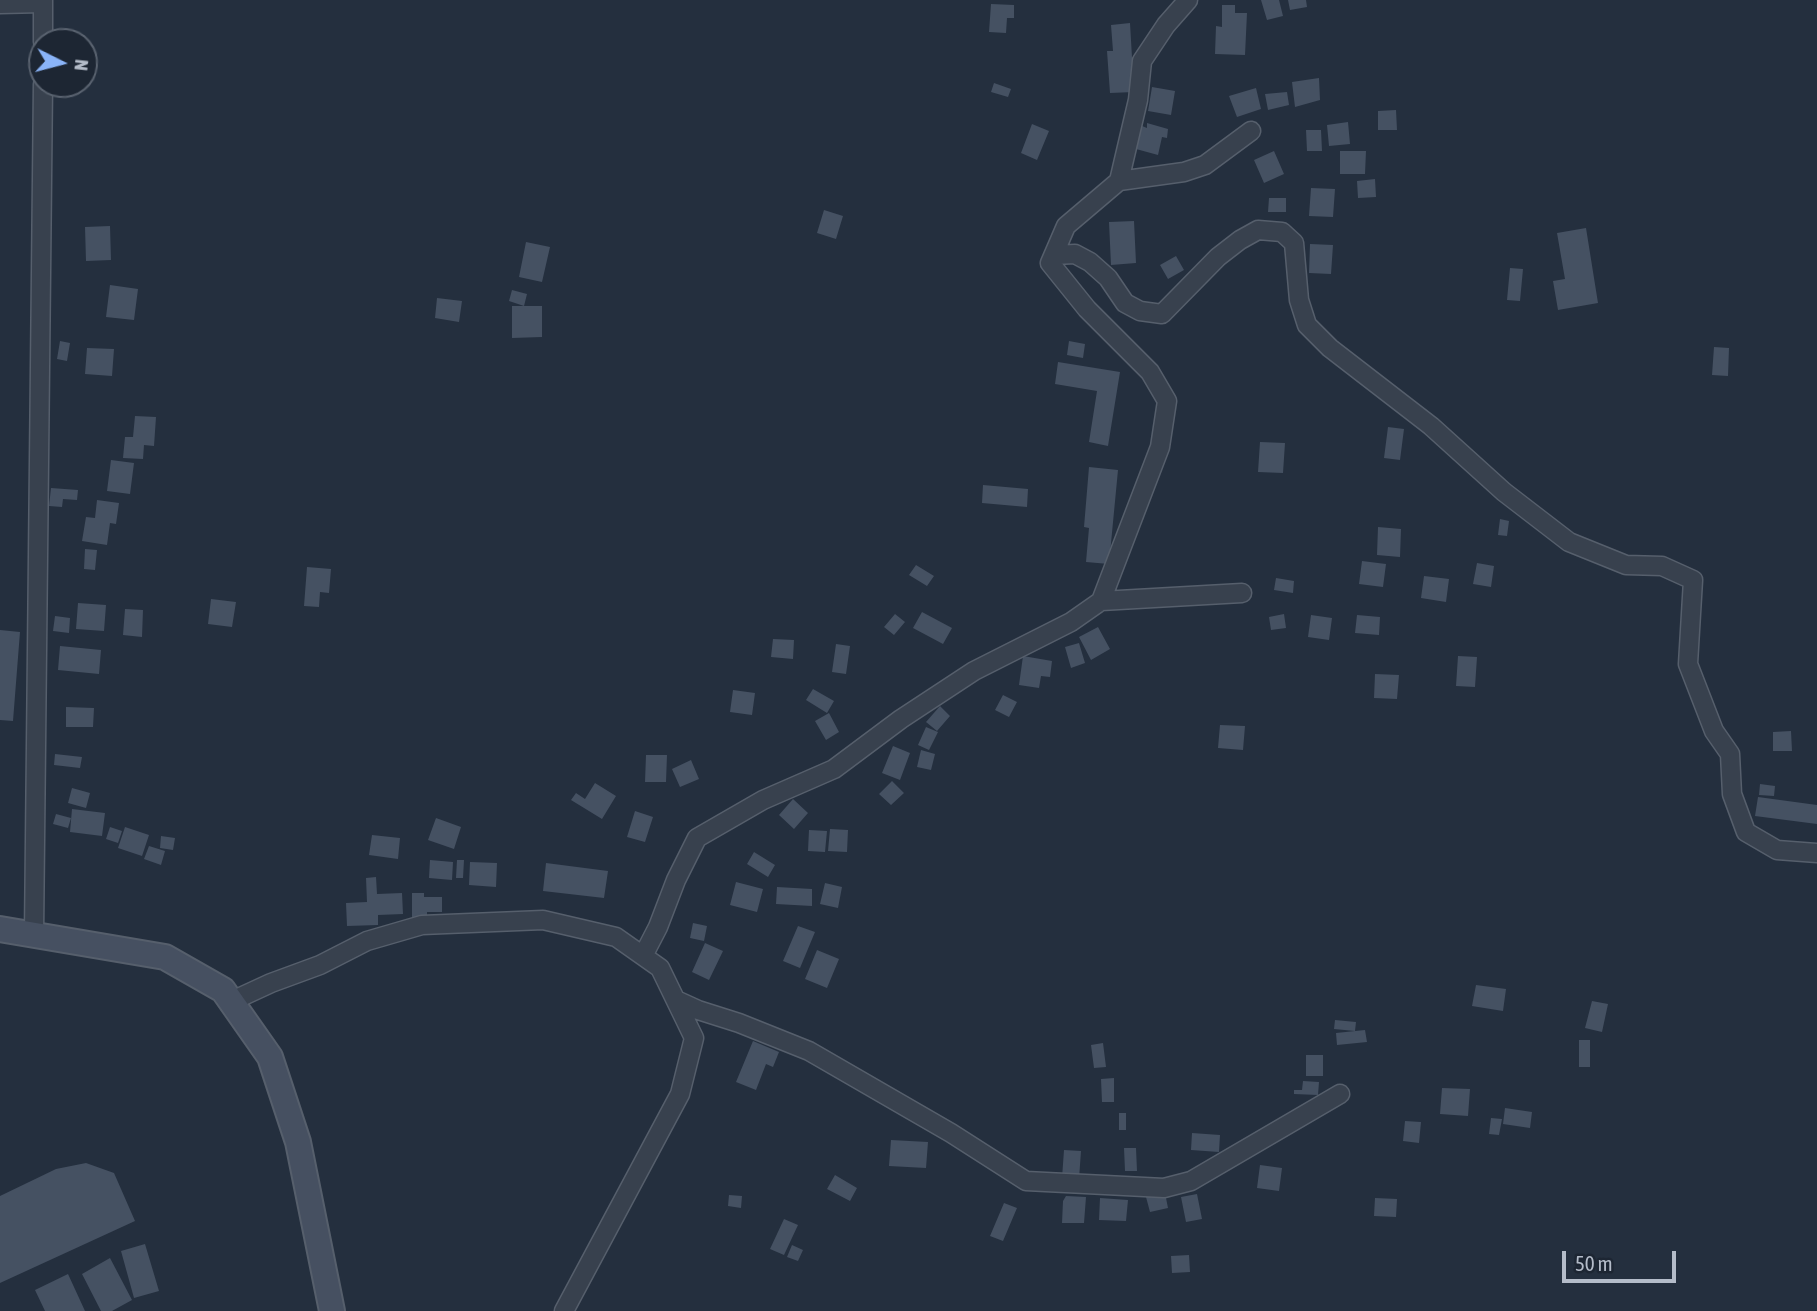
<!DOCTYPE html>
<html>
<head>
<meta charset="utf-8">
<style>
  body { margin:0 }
  #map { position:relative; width:1817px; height:1311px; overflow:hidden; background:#242f3e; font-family:"Asap Condensed",sans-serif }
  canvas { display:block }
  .north { position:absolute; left:28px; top:28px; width:70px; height:70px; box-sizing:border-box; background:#1d2633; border:2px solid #59626f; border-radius:50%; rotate:96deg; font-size:19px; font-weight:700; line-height:28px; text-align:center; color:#b4bcc9 }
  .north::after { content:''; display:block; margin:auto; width:24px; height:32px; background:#8ab4f8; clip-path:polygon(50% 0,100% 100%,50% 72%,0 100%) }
  .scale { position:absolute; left:1562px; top:1251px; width:114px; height:32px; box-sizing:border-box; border:4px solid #b4bcc9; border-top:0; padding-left:9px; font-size:21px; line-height:24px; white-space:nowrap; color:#b4bcc9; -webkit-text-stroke:5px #1d2633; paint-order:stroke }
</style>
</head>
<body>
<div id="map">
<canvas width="1817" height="1311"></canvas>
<div class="north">N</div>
<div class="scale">50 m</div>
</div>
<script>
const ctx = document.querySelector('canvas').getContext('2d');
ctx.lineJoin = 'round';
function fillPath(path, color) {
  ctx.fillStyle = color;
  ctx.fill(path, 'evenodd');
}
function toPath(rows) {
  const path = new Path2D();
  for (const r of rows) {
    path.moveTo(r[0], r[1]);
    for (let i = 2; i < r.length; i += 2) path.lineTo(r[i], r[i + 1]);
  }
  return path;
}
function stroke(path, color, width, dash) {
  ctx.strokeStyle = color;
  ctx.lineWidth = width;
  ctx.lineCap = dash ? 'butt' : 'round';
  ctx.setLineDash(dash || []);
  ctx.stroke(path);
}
const building = toPath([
  [1261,0,1279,0,1283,16,1267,20],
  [1288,0,1306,0,1307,7,1290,10],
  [991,4,1014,5,1014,18,1007,18,1006,33,989,32],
  [1222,5,1235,5,1235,13,1247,13,1245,55,1215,54,1216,26,1222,27],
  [1130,23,1134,92,1110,93,1107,51,1113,51,1111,25],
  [1319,78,1320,100,1295,107,1292,82],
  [994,83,1011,89,1008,97,991,92],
  [1152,87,1175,91,1171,115,1148,111],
  [1256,88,1261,109,1237,117,1229,96],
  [1287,92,1289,105,1268,110,1265,94],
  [1396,110,1397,130,1378,130,1378,111],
  [1348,122,1350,144,1329,146,1327,125],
  [1147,123,1168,129,1167,138,1162,137,1158,155,1136,149,1142,126,1147,128],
  [1032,124,1049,131,1037,160,1021,153],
  [1306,130,1321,130,1322,151,1307,151],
  [1274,151,1284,174,1264,183,1254,160],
  [1340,151,1366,151,1365,174,1340,174],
  [1375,179,1376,197,1358,198,1357,181],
  [1311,188,1335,189,1333,217,1309,216],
  [1269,198,1286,198,1286,212,1268,212],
  [824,210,843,216,836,239,817,233],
  [1134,221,1136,263,1111,265,1109,222],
  [110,226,111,260,86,261,85,227],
  [1586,228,1598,303,1558,310,1553,281,1565,279,1557,233],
  [526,242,550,247,542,282,519,277],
  [1310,244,1333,245,1331,274,1309,273],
  [1176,256,1184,270,1168,279,1160,265],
  [1510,268,1523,269,1520,301,1507,300],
  [110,285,138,289,134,320,106,317],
  [512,290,527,294,524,306,542,306,542,337,512,338,512,306,524,306,509,301],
  [437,298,462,301,459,322,435,318],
  [60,341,70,343,67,361,57,359],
  [1069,341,1085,344,1083,358,1067,355],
  [1714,347,1729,348,1728,376,1712,375],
  [87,348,114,349,112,376,85,374],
  [1058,362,1120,372,1108,446,1089,442,1097,391,1055,384],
  [135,416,156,417,154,446,144,445,143,459,123,458,125,437,133,437],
  [1388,427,1404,429,1400,460,1384,458],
  [1260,442,1285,443,1283,473,1258,472],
  [111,460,134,463,130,494,107,491],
  [1089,467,1118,470,1109,564,1086,562,1089,528,1084,527],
  [983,485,1028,489,1027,507,982,503],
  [51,488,78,490,77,500,63,499,62,507,49,506],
  [97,500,119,503,116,524,110,523,107,545,82,541,86,517,95,518],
  [1500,519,1509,521,1507,536,1498,535],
  [1378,527,1401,529,1400,557,1377,555],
  [85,549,97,550,95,570,84,569],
  [1362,561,1386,564,1383,587,1359,584],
  [1477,563,1494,566,1491,587,1473,584],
  [916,565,934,576,927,586,909,575],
  [307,567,331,569,329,593,320,592,319,607,304,606],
  [1424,576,1449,579,1446,602,1421,598],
  [1276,578,1294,581,1293,593,1274,590],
  [211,599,236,602,232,627,208,624],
  [78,603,106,605,104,631,76,629],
  [125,609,143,610,142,637,123,635],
  [922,612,952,628,943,644,913,628],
  [895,614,905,622,894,635,884,627],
  [1284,614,1286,628,1271,630,1269,617],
  [1311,615,1332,618,1329,640,1308,637],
  [1357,615,1380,617,1379,635,1355,633],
  [55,616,70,618,69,633,53,631],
  [1098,627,1110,649,1091,660,1079,637],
  [0,630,20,632,13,721,0,720],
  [773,639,794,640,793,659,771,657],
  [1079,643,1085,663,1071,668,1065,647],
  [836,644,850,646,846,674,832,672],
  [60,646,101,650,99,674,58,670],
  [1023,656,1052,661,1050,677,1041,676,1039,688,1019,685],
  [1458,656,1477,657,1475,687,1456,686],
  [1375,674,1399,675,1397,699,1374,698],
  [813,689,834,701,827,713,806,700],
  [733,690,755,693,752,715,730,712],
  [1003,695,1017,702,1009,717,995,710],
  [940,706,950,716,937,731,926,722],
  [66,707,94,708,93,727,66,727],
  [829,713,839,732,826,740,815,721],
  [1220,725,1245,726,1243,750,1218,748],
  [926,727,938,732,929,750,918,745],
  [1791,731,1792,751,1773,751,1773,732],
  [893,746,910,753,900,780,882,773],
  [921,750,935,754,931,770,917,767],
  [55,754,82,757,80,768,54,765],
  [646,755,667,755,666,782,645,782],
  [691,760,699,779,680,787,672,769],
  [892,781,904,793,891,805,879,794],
  [595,783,616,796,602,819,571,800,576,793,585,799],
  [1760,784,1775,786,1774,796,1759,795],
  [72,788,90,793,86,808,68,803],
  [1758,797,1817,805,1817,824,1755,816],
  [793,799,808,813,794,829,779,815],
  [72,809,105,813,102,836,70,832],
  [635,811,653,817,645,842,627,837],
  [56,814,71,818,68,828,53,824],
  [436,818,461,827,454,849,428,840],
  [110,827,122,831,118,843,106,839],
  [125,827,149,835,142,856,118,848],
  [830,829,848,830,847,852,828,851],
  [809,830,827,831,825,852,808,851],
  [372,835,400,838,398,859,369,855],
  [161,836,175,838,173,850,160,848],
  [149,846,165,851,161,865,144,859],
  [754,852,775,865,768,877,747,864],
  [430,860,453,862,452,880,429,878],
  [457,860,464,860,463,878,456,878],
  [470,862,497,863,496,887,469,885],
  [546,863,608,871,604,898,543,891],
  [376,877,377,894,402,893,403,914,378,915,378,925,347,926,346,903,367,902,366,878],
  [736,882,763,889,757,912,730,905],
  [825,883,842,887,838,908,820,904],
  [777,887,812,889,812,906,776,904],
  [412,893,424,893,424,897,442,897,442,912,427,912,427,918,412,918],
  [693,923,707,926,704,941,690,938],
  [798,926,815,932,800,968,783,961],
  [705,943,723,951,709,980,692,972],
  [817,950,839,959,827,988,805,979],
  [1476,985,1506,989,1503,1011,1472,1006],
  [1592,1001,1608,1004,1602,1032,1585,1028],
  [1335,1020,1356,1022,1355,1031,1334,1029],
  [1365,1030,1367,1042,1337,1045,1336,1033],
  [1579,1040,1590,1040,1590,1067,1579,1067],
  [753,1041,779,1052,773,1067,766,1064,756,1090,736,1082],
  [1103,1043,1106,1067,1094,1068,1091,1045],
  [1306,1055,1323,1055,1323,1076,1306,1076],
  [1114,1078,1114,1102,1102,1102,1101,1079],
  [1303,1081,1319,1082,1318,1095,1294,1094,1294,1090,1302,1090],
  [1442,1088,1470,1089,1468,1116,1440,1114],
  [1505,1108,1532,1112,1530,1128,1503,1124],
  [1119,1113,1126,1113,1126,1130,1119,1130],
  [1491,1118,1502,1119,1499,1135,1489,1134],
  [1405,1121,1421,1122,1419,1143,1403,1141],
  [1192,1133,1220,1135,1219,1152,1191,1150],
  [891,1140,928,1142,926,1168,889,1166],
  [1124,1148,1136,1148,1137,1171,1125,1171],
  [1064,1150,1081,1151,1079,1179,1062,1178],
  [86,1163,114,1173,135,1221,0,1283,0,1196,56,1169],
  [1260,1165,1282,1168,1279,1191,1257,1188],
  [835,1175,857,1188,850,1201,827,1189],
  [1165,1193,1168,1208,1150,1212,1146,1197],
  [1197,1194,1202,1219,1186,1222,1181,1197],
  [729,1195,742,1196,741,1208,728,1206],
  [1066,1196,1086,1197,1084,1223,1062,1223,1063,1201],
  [1100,1198,1128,1200,1126,1221,1099,1220],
  [1375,1198,1397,1199,1396,1217,1374,1216],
  [1004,1203,1017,1208,1003,1241,990,1236],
  [784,1219,798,1225,784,1255,770,1249],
  [145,1244,159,1291,134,1298,121,1251],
  [792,1245,803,1250,798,1261,787,1257],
  [1189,1255,1190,1272,1172,1273,1171,1256],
  [110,1258,132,1300,112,1311,101,1311,82,1274],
  [68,1274,85,1311,45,1311,35,1290]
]);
const street = toPath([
  [0,4,43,3],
  [43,42,43,0],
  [1119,181,1184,172,1205,165,1251,131],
  [1054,255,1075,254,1090,262,1108,278,1125,303,1140,311,1162,314,1218,257,1240,240,1258,230,1282,232,1294,243,1299,300,1307,325,1330,348,1431,426,1504,492,1569,542,1626,565,1662,566,1693,580,1688,664,1714,731,1730,754,1732,794,1746,832,1777,850,1817,853],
  [1101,601,1242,593],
  [34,935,43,84],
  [643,956,658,927,676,880,697,838,763,800,834,769,901,719,974,671,1071,622,1101,601,1160,447,1167,401,1150,372,1087,309,1050,263,1066,226,1119,181,1138,100,1142,61,1166,25,1188,0],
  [676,1000,698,1010,739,1023,809,1051,951,1133,1026,1181,1164,1188,1191,1181,1340,1094],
  [232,1001,271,983,320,965,367,941,422,925,543,920,616,937,660,968,694,1038,680,1094,564,1311]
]);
const secondary = toPath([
  [0,929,165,957,223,990,270,1057,298,1142,332,1311]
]);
fillPath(building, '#455162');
stroke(street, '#565f6c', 21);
stroke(secondary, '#565f6c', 28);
stroke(street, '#38414e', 18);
stroke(secondary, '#465061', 24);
</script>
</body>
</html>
